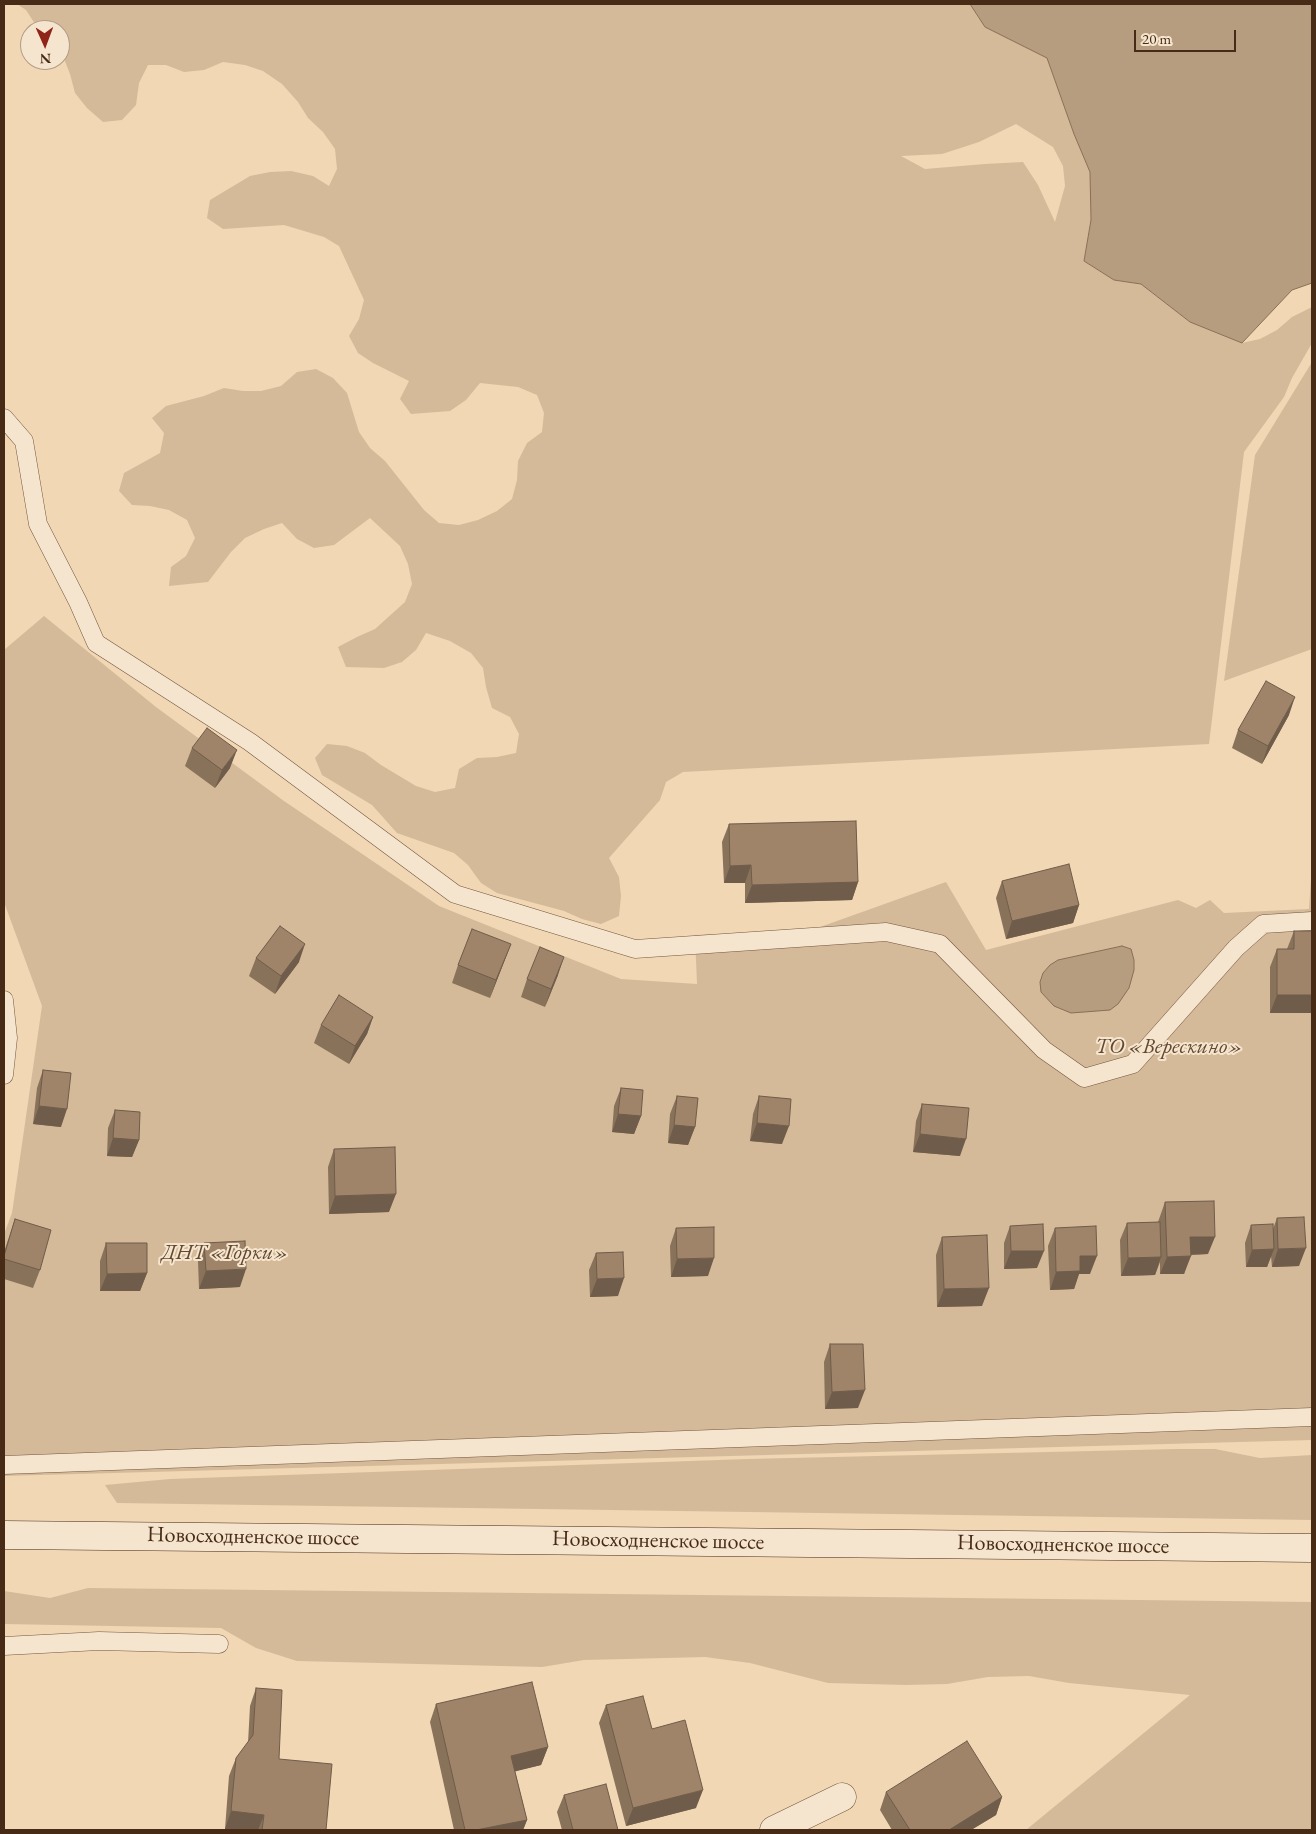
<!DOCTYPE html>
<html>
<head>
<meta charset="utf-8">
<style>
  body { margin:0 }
  #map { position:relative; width:1316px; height:1834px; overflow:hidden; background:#f1d7b4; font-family:"EB Garamond",serif }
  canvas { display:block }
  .frame { position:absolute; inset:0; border:5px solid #472b17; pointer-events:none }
  .north { position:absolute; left:20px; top:20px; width:50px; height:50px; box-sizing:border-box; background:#f6e5ce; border:1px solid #b09b85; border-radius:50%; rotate:178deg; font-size:14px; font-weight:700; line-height:20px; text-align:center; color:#472b17 }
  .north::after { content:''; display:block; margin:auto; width:18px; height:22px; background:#8f2418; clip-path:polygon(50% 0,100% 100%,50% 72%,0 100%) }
  .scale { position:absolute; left:1134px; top:30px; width:102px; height:22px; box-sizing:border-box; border:2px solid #472b17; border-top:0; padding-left:6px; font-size:15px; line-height:18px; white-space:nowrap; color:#472b17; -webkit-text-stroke:4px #f6e5ce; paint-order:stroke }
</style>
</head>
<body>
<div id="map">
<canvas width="1316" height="1834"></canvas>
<div class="frame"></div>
<div class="north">N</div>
<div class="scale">20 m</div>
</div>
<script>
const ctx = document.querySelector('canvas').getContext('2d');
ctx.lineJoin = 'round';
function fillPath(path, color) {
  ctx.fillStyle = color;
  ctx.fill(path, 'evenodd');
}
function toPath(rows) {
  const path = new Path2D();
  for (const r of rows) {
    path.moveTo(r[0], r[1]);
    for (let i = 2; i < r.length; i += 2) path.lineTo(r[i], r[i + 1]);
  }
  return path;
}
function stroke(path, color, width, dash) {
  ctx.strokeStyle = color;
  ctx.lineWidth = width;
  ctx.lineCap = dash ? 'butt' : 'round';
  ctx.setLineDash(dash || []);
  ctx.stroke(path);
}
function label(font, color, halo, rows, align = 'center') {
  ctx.font = font + ' "EB Garamond",serif';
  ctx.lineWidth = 4;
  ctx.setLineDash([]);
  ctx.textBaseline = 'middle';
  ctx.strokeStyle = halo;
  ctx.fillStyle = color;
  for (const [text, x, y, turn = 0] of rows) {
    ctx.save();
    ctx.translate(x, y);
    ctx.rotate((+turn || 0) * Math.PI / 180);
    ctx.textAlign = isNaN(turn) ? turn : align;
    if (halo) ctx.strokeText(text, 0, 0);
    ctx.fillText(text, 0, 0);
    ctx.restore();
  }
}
const green = toPath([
  [17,4,970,4,985,27,1047,58,1074,134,1090,172,1091,220,1084,261,1114,280,1141,284,1190,322,1242,343,1260,339,1277,330,1292,317,1312,307,1312,343,1292,378,1284,397,1244,452,1209,744,683,772,666,782,660,800,609,858,619,877,621,896,619,916,601,924,582,919,564,911,497,893,481,883,468,865,454,853,397,833,372,805,322,775,315,758,327,744,347,746,365,753,381,765,416,786,435,792,455,788,459,769,477,758,497,757,516,753,519,734,510,717,492,708,486,687,483,668,471,653,450,641,426,633,416,650,402,662,384,668,346,667,338,647,357,637,375,629,405,602,412,584,408,564,400,546,370,518,334,545,314,548,297,539,282,523,264,529,245,538,231,552,208,582,169,586,171,567,186,556,195,538,187,520,169,510,150,506,132,505,119,491,124,473,160,453,164,433,152,418,166,406,204,396,224,388,243,391,261,391,281,386,297,372,316,369,333,378,347,393,359,432,370,448,385,461,424,510,439,523,459,525,478,520,497,511,512,499,517,480,518,461,527,443,542,432,544,413,537,395,518,387,480,383,466,400,450,411,411,414,400,399,409,381,373,363,358,353,349,336,359,319,364,300,339,246,324,237,284,225,223,229,207,218,210,200,250,176,270,172,291,171,313,176,329,186,337,169,335,149,323,132,308,118,298,102,282,84,263,71,245,65,223,62,204,70,184,72,166,65,148,65,139,83,136,105,122,120,103,122,87,108,75,93,70,74,63,56,60,52,60,30,39,30,26,10],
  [1016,124,1053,147,1063,166,1065,186,1055,222,1038,185,1023,162,985,164,925,169,901,156,942,154,979,142],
  [1312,362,1312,649,1224,681,1255,455],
  [44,616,156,707,284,801,439,906,621,979,697,984,695,935,809,931,946,882,986,950,1178,900,1196,908,1210,900,1224,913,1309,909,1312,863,1312,1440,4,1476,4,1234,12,1213,42,1006,4,902,4,650],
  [1177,1449,1215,1449,1260,1458,1312,1455,1312,1520,117,1503,105,1485,170,1479,748,1459],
  [88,1588,1312,1602,1312,1830,1026,1830,1190,1695,1069,1683,1029,1676,988,1677,947,1684,906,1685,828,1683,750,1663,705,1657,584,1660,542,1667,297,1661,256,1648,221,1628,4,1624,4,1591,50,1598]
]);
const water = toPath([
  [970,4,1312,4,1312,283,1292,290,1242,343,1190,322,1141,284,1114,280,1084,261,1091,220,1090,172,1074,134,1047,58,985,27,970,4],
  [1122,946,1131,949,1134,960,1134,970,1129,988,1118,1004,1110,1010,1071,1013,1054,1006,1041,992,1040,982,1043,973,1050,965,1058,960,1122,946]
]);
const lane = toPath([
  [4,418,24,441,38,524,78,602,96,643,250,742,455,894,635,949,886,932,940,944,1044,1050,1084,1078,1133,1064,1236,948,1263,924,1312,921],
  [4,1000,8,1038,4,1075],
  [4,1465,1312,1417],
  [4,1646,99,1641,219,1644]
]);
const street = toPath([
  [774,1830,842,1797]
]);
const secondary = toPath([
  [4,1535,1312,1548]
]);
const wall = toPath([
  [1289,715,1262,764,1232,748,1238,730],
  [192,748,230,768,215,788,185,766],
  [729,824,858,882,852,900,745,903,745,883,724,883,722,842],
  [1002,881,1079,905,1073,923,1006,939,996,898],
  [1294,931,1312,931,1312,1013,1270,1013,1270,967,1277,949,1287,949],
  [511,944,490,998,452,983,458,965],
  [256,958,299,962,275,994,249,976],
  [558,975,545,1007,521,997,527,979],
  [373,1017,367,1034,349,1064,314,1043,321,1025],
  [43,1070,61,1127,33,1124,37,1088],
  [621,1088,641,1116,634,1134,612,1132,614,1106],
  [677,1096,695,1127,688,1145,668,1143,670,1114],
  [759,1096,782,1144,750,1141,753,1114],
  [922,1104,960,1156,913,1152,916,1121],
  [115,1110,139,1140,132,1157,107,1156,108,1128],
  [334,1149,389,1212,329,1214,328,1167],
  [1165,1202,1208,1254,1190,1255,1184,1274,1160,1274,1160,1262,1155,1275,1121,1276,1120,1240,1127,1223,1158,1222],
  [1277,1218,1299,1266,1272,1267,1271,1256,1267,1267,1246,1267,1245,1243,1251,1225,1273,1229],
  [15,1219,40,1270,33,1288,4,1279,4,1252],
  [1010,1226,1037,1268,1004,1269,1004,1243],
  [676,1228,708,1276,671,1277,670,1246],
  [1055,1228,1090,1274,1079,1274,1074,1289,1050,1290,1048,1246],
  [942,1237,982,1306,937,1307,936,1255],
  [106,1243,147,1273,140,1291,100,1291,100,1261],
  [204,1243,240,1287,199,1289,198,1261],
  [596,1253,618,1296,590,1297,589,1270],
  [830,1344,858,1408,825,1409,824,1362],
  [256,1688,279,1759,326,1830,235,1830,225,1829,229,1776,236,1758,248,1743,250,1706],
  [436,1704,548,1747,541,1765,515,1771,527,1820,523,1830,454,1830,430,1722],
  [606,1705,652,1729,696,1808,626,1826,599,1723],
  [886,1792,1002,1797,996,1815,971,1830,892,1830,880,1810],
  [564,1795,618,1830,562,1830,557,1812]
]);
const shadedWall = toPath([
  [1295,697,1289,715,1262,764,1268,746],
  [237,750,230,768,215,788,222,770],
  [751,865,745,883,724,883,730,866],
  [858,882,852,900,745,903,752,885],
  [1079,905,1073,923,1006,939,1012,921],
  [305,944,299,962,275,994,281,976],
  [511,944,490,998,496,980],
  [564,957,558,975,545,1007,551,989],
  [1277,995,1312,995,1312,1013,1270,1013],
  [373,1017,367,1034,349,1064,355,1046],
  [39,1106,67,1109,61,1127,33,1124],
  [618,1114,641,1116,634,1134,612,1132],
  [757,1123,789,1126,782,1144,750,1141],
  [674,1125,695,1127,688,1145,668,1143],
  [920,1134,966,1139,960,1156,913,1152],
  [113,1138,139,1140,132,1157,107,1156],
  [396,1194,389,1212,329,1214,335,1196],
  [1190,1237,1215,1237,1208,1254,1183,1255],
  [1306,1248,1299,1266,1272,1267,1278,1249],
  [1274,1249,1267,1267,1246,1267,1252,1250],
  [1011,1251,1044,1251,1037,1268,1004,1269],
  [1080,1256,1097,1256,1090,1274,1079,1274,1074,1289,1050,1290,1056,1272],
  [1191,1256,1184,1274,1160,1274,1167,1257],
  [1161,1257,1155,1275,1121,1276,1128,1258],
  [714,1258,708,1276,671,1277,677,1259],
  [246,1269,240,1287,199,1289,206,1271],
  [147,1273,140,1291,100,1291,107,1274],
  [624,1278,618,1296,590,1297,597,1279],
  [989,1288,982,1306,937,1307,944,1289],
  [865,1390,858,1408,825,1409,832,1392],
  [548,1747,541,1765,505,1774,511,1756],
  [703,1790,696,1808,626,1826,633,1808],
  [1002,1797,996,1815,971,1830,949,1830],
  [231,1811,264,1815,258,1830,235,1830,225,1829],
  [527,1820,523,1830,476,1830]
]);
const building = toPath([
  [1266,681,1295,697,1268,746,1238,730,1266,681],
  [207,728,237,750,222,770,192,748,207,728],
  [856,821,858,882,752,885,751,865,730,866,729,824,856,821],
  [1069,864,1079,905,1012,921,1002,881,1069,864],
  [280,926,305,944,281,976,256,958,280,926],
  [472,929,511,944,496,980,458,965,472,929],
  [1294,931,1312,931,1312,995,1277,995,1277,949,1294,949,1294,931],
  [540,947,564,957,551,989,527,979,540,947],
  [339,995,373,1017,355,1046,321,1025,339,995],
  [43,1070,71,1073,67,1109,39,1106,43,1070],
  [621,1088,643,1090,641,1116,618,1114,621,1088],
  [677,1096,698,1098,695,1127,674,1125,677,1096],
  [759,1096,791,1099,789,1126,757,1123,759,1096],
  [922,1104,969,1108,966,1139,920,1134,922,1104],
  [115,1110,140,1112,139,1140,113,1138,115,1110],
  [395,1147,396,1194,335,1196,334,1149,395,1147],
  [1214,1201,1215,1237,1190,1237,1191,1256,1167,1257,1165,1202,1214,1201],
  [1304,1217,1306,1248,1278,1249,1277,1218,1304,1217],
  [15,1219,51,1230,40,1270,4,1259,4,1256,15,1219],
  [1160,1222,1161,1257,1128,1258,1127,1223,1160,1222],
  [1043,1224,1044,1251,1011,1251,1010,1226,1043,1224],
  [1273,1224,1274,1249,1252,1250,1251,1225,1273,1224],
  [1096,1226,1097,1256,1080,1256,1080,1271,1056,1272,1055,1228,1096,1226],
  [714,1227,714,1258,677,1259,676,1228,714,1227],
  [987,1235,989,1288,944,1289,942,1237,987,1235],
  [245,1241,246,1269,206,1271,204,1243,245,1241],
  [106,1243,147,1243,147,1273,107,1274,106,1243],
  [623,1252,624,1278,597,1279,596,1253,623,1252],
  [830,1344,863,1344,865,1390,832,1392,830,1344],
  [532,1682,548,1747,511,1756,527,1820,476,1830,465,1830,436,1704,532,1682],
  [256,1688,282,1690,279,1759,332,1764,326,1830,262,1830,264,1815,231,1811,236,1758,253,1735,256,1688],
  [643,1696,652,1729,685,1720,703,1790,633,1808,606,1705,643,1696],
  [967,1741,1002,1797,949,1830,910,1830,886,1792,967,1741],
  [606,1784,618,1830,573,1830,564,1795,606,1784]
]);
const parkNames = [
  ["ТО «Верескино»",1169,1047],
  ["ДНТ «Горки»",225,1253]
];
const streetNames = [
  ["Новосходненское шоссе",253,1537,1],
  ["Новосходненское шоссе",658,1541,1],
  ["Новосходненское шоссе",1063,1545,1]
];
fillPath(green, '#d4ba99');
fillPath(water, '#b79d7f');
stroke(water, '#8a6f55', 1);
stroke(lane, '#72563e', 19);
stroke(street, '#72563e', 29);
stroke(secondary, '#472b17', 29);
stroke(lane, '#f6e5ce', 18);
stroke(street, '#f6e5ce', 28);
stroke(secondary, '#f6e5ce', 28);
fillPath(wall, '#89725a');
fillPath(shadedWall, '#6f5c4a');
fillPath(building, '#9f8469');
stroke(building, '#6f5c4a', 1);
label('italic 22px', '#634831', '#f6e5ce', parkNames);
label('22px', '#472b17', '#f6e5ce', streetNames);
</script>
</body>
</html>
